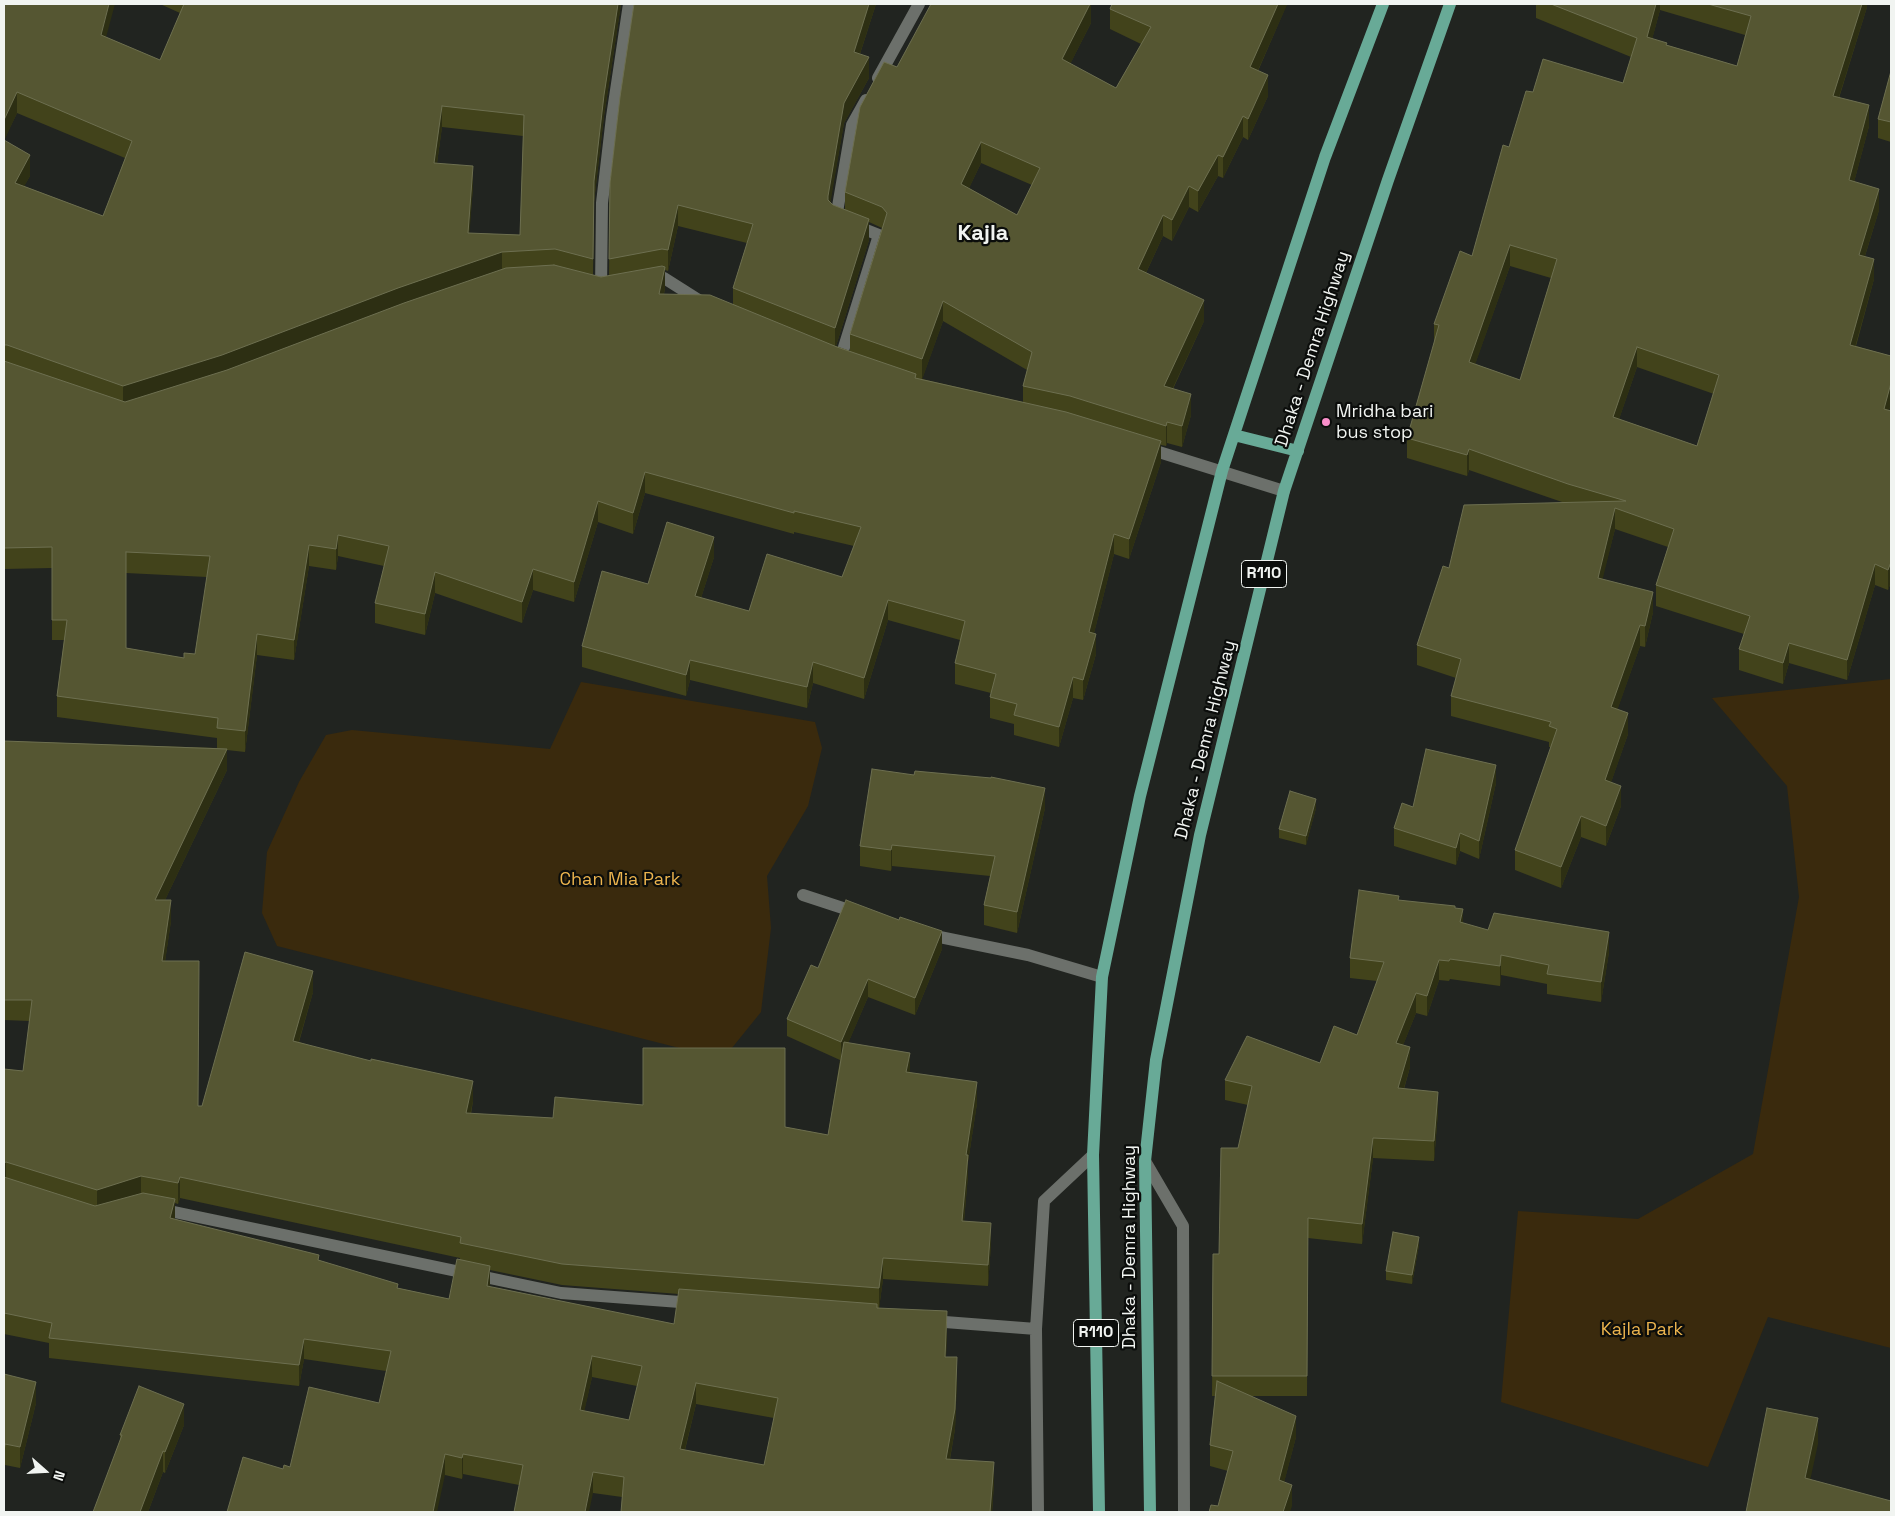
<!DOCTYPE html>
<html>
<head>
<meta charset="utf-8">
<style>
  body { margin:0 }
  #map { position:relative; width:1895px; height:1516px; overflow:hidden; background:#212420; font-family:"Space Grotesk",sans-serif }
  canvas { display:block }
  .frame { position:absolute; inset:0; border:5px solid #f1f4f1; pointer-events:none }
  .north { position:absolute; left:20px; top:1446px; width:50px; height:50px; -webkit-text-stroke:4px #0b0d0b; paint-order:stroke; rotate:109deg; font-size:14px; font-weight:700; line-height:20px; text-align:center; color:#f1f4f1 }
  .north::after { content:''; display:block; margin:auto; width:18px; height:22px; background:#f1f4f1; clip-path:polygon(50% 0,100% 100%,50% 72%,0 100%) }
</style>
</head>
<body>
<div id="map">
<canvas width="1895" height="1516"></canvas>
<div class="frame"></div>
<div class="north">N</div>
</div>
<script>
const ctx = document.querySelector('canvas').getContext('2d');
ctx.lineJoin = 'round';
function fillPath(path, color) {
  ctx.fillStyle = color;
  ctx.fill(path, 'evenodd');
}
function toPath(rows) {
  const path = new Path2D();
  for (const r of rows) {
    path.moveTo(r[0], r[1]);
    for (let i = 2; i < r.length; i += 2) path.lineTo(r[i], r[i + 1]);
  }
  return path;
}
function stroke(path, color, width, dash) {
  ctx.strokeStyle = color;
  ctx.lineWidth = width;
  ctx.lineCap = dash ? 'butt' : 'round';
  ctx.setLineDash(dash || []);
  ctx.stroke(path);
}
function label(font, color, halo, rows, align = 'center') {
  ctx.font = font + ' "Space Grotesk",sans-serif';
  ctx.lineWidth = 4.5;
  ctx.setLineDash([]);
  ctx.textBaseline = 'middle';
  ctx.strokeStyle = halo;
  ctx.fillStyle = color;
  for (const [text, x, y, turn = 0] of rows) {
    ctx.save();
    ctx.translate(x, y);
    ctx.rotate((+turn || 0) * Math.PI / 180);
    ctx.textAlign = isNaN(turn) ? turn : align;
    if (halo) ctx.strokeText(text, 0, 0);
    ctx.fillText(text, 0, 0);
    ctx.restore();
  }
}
const green = toPath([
  [1891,679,1891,1348,1768,1317,1708,1467,1501,1402,1518,1211,1638,1219,1753,1154,1799,897,1787,786,1712,698],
  [581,682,815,722,822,748,808,806,767,876,771,928,761,1012,723,1059,277,946,262,913,267,852,299,782,326,735,352,730,550,749]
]);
const minor = toPath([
  [878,78,919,4],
  [648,281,664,278,705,304],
  [601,290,602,203,612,117,629,4],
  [840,360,879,235,836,218,852,125,866,100],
  [1146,448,1284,491],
  [803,895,858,913],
  [925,934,1028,955,1102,977],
  [1145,1161,1183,1226,1184,1512],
  [160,1209,561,1293,693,1303],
  [932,1321,1036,1329],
  [1038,1512,1036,1329,1044,1201,1093,1155]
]);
const primary = toPath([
  [1234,435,1298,451],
  [1099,1512,1093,1155,1102,977,1140,796,1222,471,1325,157,1383,4],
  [1150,1512,1145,1161,1156,1060,1200,835,1284,491,1388,180,1450,4]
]);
const wall = toPath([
  [4,4,106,37,160,60,180,13,160,4,621,4,604,116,594,202,593,275,601,277,609,276,610,183,634,4,876,4,860,54,869,78,844,123,830,202,833,205,845,210,845,192,897,67,1091,4,1091,23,1070,64,1116,88,1141,44,1110,29,1110,9,1287,4,1258,71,1268,96,1248,140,1243,137,1223,178,1218,176,1198,212,1189,207,1172,241,1163,236,1146,273,1204,321,1173,389,1191,415,1182,447,1167,443,1166,446,1161,445,1161,462,1129,559,1114,554,1094,633,1096,654,1083,700,1073,698,1059,747,1014,735,1014,724,990,718,990,697,991,693,955,684,955,663,960,640,888,620,864,699,813,683,807,708,690,680,686,696,582,667,582,646,648,584,714,557,701,598,749,611,842,577,854,546,794,532,794,534,645,493,633,534,598,522,574,602,533,590,522,623,435,593,425,635,375,623,375,603,384,566,338,556,336,570,309,566,294,660,257,655,245,752,227,750,227,770,165,900,171,921,165,961,198,1106,202,1106,313,992,299,1042,473,1101,471,1114,553,1118,785,1127,828,1135,840,1060,787,1036,787,1019,818,968,942,949,915,1015,868,997,848,1043,910,1072,977,1103,968,1162,968,1175,964,1221,991,1244,988,1286,883,1279,879,1308,947,1332,946,1357,957,1378,955,1429,950,1459,994,1483,992,1512,621,1512,622,1497,593,1493,519,1485,463,1474,462,1479,445,1475,283,1469,290,1467,379,1403,386,1371,304,1359,299,1386,49,1358,49,1343,4,1334,4,1069,23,1071,30,1021,4,1020,4,741,217,748,217,738,57,717,57,696,64,640,52,640,52,568,4,569],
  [17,113,125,158,103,216,24,186,30,176,4,140],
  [442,127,523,136,520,235,469,233,473,187,437,163],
  [981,163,1032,185,1017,215,969,188],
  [869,222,882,228,850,334,850,351,836,346,869,240],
  [678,226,747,243,733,288,733,305,664,294,665,288,665,270,668,271],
  [943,321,1027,370,1023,386,1023,402,922,379],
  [126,573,207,577,195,654,184,658,126,648],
  [180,1198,460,1258,449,1299,398,1288,319,1260,175,1219,175,1203,178,1204],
  [490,1270,562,1285,679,1294,674,1324,490,1287],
  [592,1377,637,1386,629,1420,584,1411],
  [696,1404,774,1418,764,1465,685,1450],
  [1536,4,1867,4,1867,7,1839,98,1869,126,1854,182,1879,210,1865,256,1874,279,1856,346,1891,356,1891,403,1889,410,1891,411,1891,582,1888,590,1875,585,1847,680,1789,663,1783,684,1739,670,1739,649,1744,634,1656,606,1656,585,1668,547,1615,529,1602,579,1653,612,1645,647,1640,646,1617,710,1628,734,1611,782,1621,806,1606,846,1581,837,1561,888,1515,870,1515,850,1551,747,1549,747,1549,742,1451,716,1451,696,1456,678,1417,665,1417,645,1449,568,1562,502,1469,470,1467,476,1407,458,1407,438,1434,343,1434,324,1472,256,1509,147,1533,92,1623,83,1631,57,1536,18],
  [1660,10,1745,35,1737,66,1667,45,1652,39],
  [1510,266,1551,278,1520,380,1475,364],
  [1637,367,1714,394,1697,446,1619,419],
  [1891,71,1891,142,1878,138,1878,119],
  [1496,783,1479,859,1460,851,1456,865,1394,846,1394,828,1413,807],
  [1045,808,1017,933,984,925,984,905,990,876,892,866,891,871,860,866,860,846],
  [1316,808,1306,845,1279,838,1279,829],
  [1399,900,1455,908,1463,923,1488,930,1609,952,1601,1002,1547,994,1547,984,1501,975,1500,986,1450,979,1449,981,1439,980,1427,1016,1416,1013,1403,1045,1410,1067,1404,1089,1438,1112,1434,1161,1373,1158,1362,1244,1308,1238,1307,1396,1252,1396,1296,1437,1284,1482,1292,1506,1218,1506,1228,1471,1210,1466,1210,1445,1215,1396,1212,1396,1213,1254,1219,1254,1238,1148,1248,1105,1225,1100,1225,1080,1320,1063,1357,1035,1377,981,1350,978,1350,958],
  [1419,1245,1412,1284,1386,1280,1386,1271],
  [4,1374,36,1403,20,1468,5,1465,4,1473],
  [184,1425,165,1473,163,1472,148,1512,93,1512,120,1441,120,1435]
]);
const shadedWall = toPath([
  [109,4,115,4,101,56,101,35],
  [618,4,621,4,604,116,594,202,593,280,594,181,604,95],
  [869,4,876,4,854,72,854,52],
  [1090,4,1091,4,1091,23,1062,80,1062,59],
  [1278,4,1287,4,1287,5,1250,88,1250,67],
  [1656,4,1660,4,1660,10,1647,58,1647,37],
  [1862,4,1867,4,1867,7,1833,116,1833,96],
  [869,57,869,78,844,123,828,217,828,196,844,103],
  [1268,75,1268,96,1248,140,1248,119],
  [17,92,17,113,4,141,4,120],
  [1869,105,1869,126,1849,201,1849,180],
  [442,106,442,127,434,184,434,163],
  [1243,116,1243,137,1223,178,1223,157],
  [981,142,981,163,961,205,961,184],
  [30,155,30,176,15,203,15,183],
  [1218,155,1218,176,1198,212,1198,191],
  [473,166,473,187,468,254,468,233],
  [1189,186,1189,207,1172,241,1172,220],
  [1879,189,1879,210,1859,275,1859,255],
  [678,205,678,226,668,271,668,250],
  [1163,215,1163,236,1138,290,1138,269],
  [869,219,869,240,835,349,835,328],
  [1510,245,1510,266,1469,382,1469,362],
  [502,252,502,273,222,375,123,406,123,386,398,288],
  [1874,259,1874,279,1850,365,1850,345],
  [665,267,665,288,659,315,659,294],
  [1204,300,1204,321,1164,407,1164,386],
  [943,301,943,321,922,380,922,359],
  [1637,347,1637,367,1613,437,1613,417],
  [1891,383,1891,403,1884,429,1884,409],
  [1191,394,1191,415,1182,447,1182,426],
  [1167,422,1167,443,1166,446,1166,426],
  [1161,441,1161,462,1129,559,1129,539],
  [1469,449,1469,470,1467,476,1467,455],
  [645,472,645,493,633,534,633,513],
  [598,501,598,522,574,602,574,582],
  [1615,508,1615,529,1598,598,1598,578],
  [1114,534,1114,554,1089,653,1089,632],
  [338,535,338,556,336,570,336,549],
  [714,537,714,557,695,617,695,596],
  [309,545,309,566,294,660,294,640],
  [1891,562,1891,582,1888,590,1888,570],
  [1875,564,1875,585,1847,680,1847,660],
  [533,569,533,590,522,623,522,602],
  [435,572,435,593,425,635,425,614],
  [1653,592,1653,612,1645,647,1645,626],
  [888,600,888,620,864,699,864,678],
  [1640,625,1640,646,1611,728,1611,707],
  [257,634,257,655,245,752,245,731],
  [1096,634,1096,654,1083,700,1083,680],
  [1789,643,1789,663,1783,684,1783,663],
  [690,660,690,680,686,696,686,675],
  [813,662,813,683,807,708,807,687],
  [1073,677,1073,698,1059,747,1059,727],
  [1628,713,1628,734,1605,800,1605,780],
  [227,749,227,770,155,921,155,900],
  [1496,765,1496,783,1479,859,1479,841],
  [1621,786,1621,806,1606,846,1606,826],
  [1045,788,1045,808,1017,933,1017,912],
  [1316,799,1316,808,1306,845,1306,836],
  [1581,816,1581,837,1561,888,1561,867],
  [1460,833,1460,851,1456,865,1456,848],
  [892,845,892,866,891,871,891,850],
  [171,900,171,921,162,982,162,961],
  [1463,909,1463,929,1460,922],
  [942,931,942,949,915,1015,915,998],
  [1609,932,1609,952,1601,1002,1601,982],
  [1501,955,1501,975,1500,986,1500,966],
  [1439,960,1439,980,1427,1016,1427,996],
  [313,971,313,992,293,1061,293,1041],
  [868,979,868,997,841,1060,841,1042],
  [1416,993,1416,1013,1396,1063,1396,1043],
  [1410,1047,1410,1067,1398,1108,1398,1088],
  [910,1053,910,1074,906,1072],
  [473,1081,473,1101,466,1134,466,1113],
  [977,1082,977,1103,968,1162,968,1175,962,1242,962,1221,966,1155],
  [1438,1092,1438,1112,1434,1161,1434,1141],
  [1373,1138,1373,1158,1362,1244,1362,1224],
  [6,1162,6,1183,4,1184,4,1163],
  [141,1176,141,1197,97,1211,97,1190],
  [180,1177,180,1198,178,1204,178,1183],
  [175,1199,175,1220,170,1218],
  [991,1223,991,1244,988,1286,988,1265],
  [1419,1237,1419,1245,1412,1284,1412,1275],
  [883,1258,883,1279,879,1309,879,1288],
  [490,1266,490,1286,487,1307,487,1286],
  [947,1311,947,1332,945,1377,945,1357],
  [304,1339,304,1359,299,1386,299,1365],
  [592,1356,592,1377,580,1431,580,1410],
  [957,1357,957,1378,955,1429,946,1480,946,1459],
  [36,1382,36,1403,20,1468,20,1447],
  [696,1383,696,1404,680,1469,680,1449],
  [184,1404,184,1425,165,1473,165,1452],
  [1296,1416,1296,1437,1279,1502,1279,1480],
  [1818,1418,1818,1444,1805,1504,1805,1478],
  [5,1444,5,1465,4,1473,4,1452],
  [163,1451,163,1472,148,1512,140,1512],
  [445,1454,445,1475,437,1512,433,1512],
  [463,1454,463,1474,462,1479,462,1458],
  [994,1462,994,1483,992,1512,990,1512],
  [593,1472,593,1493,589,1512,585,1512],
  [1292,1485,1292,1506,1290,1512,1283,1512]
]);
const building = toPath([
  [4,4,109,4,101,35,160,60,184,4,618,4,604,95,594,181,593,259,555,249,502,252,398,288,222,355,123,386,7,345,4,345,4,140,30,155,15,183,103,216,132,141,17,92,4,120,4,4],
  [442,106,524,115,520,235,468,233,473,166,434,163,442,106],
  [634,4,869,4,854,52,869,57,844,103,828,196,828,200,833,205,869,219,835,328,733,288,753,224,678,205,668,250,662,249,609,259,610,183,620,97,634,4],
  [931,4,1090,4,1062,59,1116,88,1151,27,1110,9,1112,4,1278,4,1250,67,1268,75,1248,119,1243,116,1223,157,1218,155,1198,191,1189,186,1172,220,1163,215,1138,269,1204,300,1164,386,1191,394,1182,426,1167,422,1166,426,1070,396,1023,386,1032,352,943,301,922,359,850,334,887,213,882,207,845,192,860,107,884,62,897,67,931,4],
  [981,142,1040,168,1017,215,961,184,981,142],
  [1551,4,1656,4,1647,37,1667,43,1666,45,1737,66,1751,16,1708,4,1862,4,1833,96,1869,105,1849,180,1879,189,1859,255,1874,259,1850,345,1891,356,1891,383,1884,409,1891,411,1891,562,1888,570,1875,564,1847,660,1789,643,1783,663,1739,649,1750,616,1656,585,1674,529,1615,508,1598,578,1653,592,1645,626,1640,625,1611,707,1628,713,1605,780,1621,786,1606,826,1581,816,1561,867,1515,850,1557,729,1549,726,1551,722,1451,696,1461,659,1417,645,1443,566,1449,568,1464,505,1626,501,1568,484,1469,449,1467,455,1407,438,1439,325,1434,324,1460,251,1472,256,1503,145,1509,147,1526,91,1533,92,1543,59,1623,83,1637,38,1551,4],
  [1510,245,1557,259,1520,380,1469,362,1510,245],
  [1637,347,1719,375,1697,446,1613,417,1637,347],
  [1891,71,1891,122,1878,119,1891,71],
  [554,265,601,277,662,266,665,267,659,294,710,295,837,347,916,374,915,378,1066,412,1161,441,1129,539,1114,534,1089,632,1096,634,1083,680,1073,677,1059,727,1014,715,1017,704,990,697,996,674,955,663,965,621,888,600,864,678,813,662,807,687,690,660,686,675,582,646,602,571,648,584,667,522,714,537,695,596,749,611,767,554,842,577,861,527,794,511,794,513,645,472,633,513,598,501,574,582,533,569,522,602,435,572,425,614,375,603,389,546,338,535,336,549,309,545,294,640,257,634,245,731,217,728,218,718,57,696,67,620,52,620,52,547,4,548,4,361,125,402,227,370,404,303,506,268,554,265],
  [126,552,210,556,195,654,184,653,184,658,126,648,126,552],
  [4,741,227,749,155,900,171,900,162,961,199,961,198,1106,202,1106,245,952,313,971,293,1041,371,1061,371,1059,473,1081,466,1113,553,1118,555,1097,643,1105,643,1048,785,1048,785,1127,828,1135,844,1042,910,1053,906,1072,977,1082,966,1155,968,1155,962,1221,991,1223,988,1265,883,1258,879,1288,562,1264,460,1243,461,1237,180,1177,178,1183,141,1176,97,1190,6,1162,4,1163,4,1069,23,1071,32,1000,4,1000,4,741],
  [1426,749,1496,765,1479,841,1460,833,1456,848,1394,828,1402,803,1413,807,1426,749],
  [872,769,914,775,915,771,991,778,991,777,1045,788,1017,912,984,905,995,856,892,845,891,850,860,846,872,769],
  [1290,791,1316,799,1306,836,1279,829,1290,791],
  [1359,890,1399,896,1398,900,1455,906,1455,908,1463,909,1460,922,1488,930,1494,913,1609,932,1601,982,1547,974,1549,965,1501,955,1500,966,1450,959,1449,961,1439,960,1427,996,1416,993,1396,1043,1410,1047,1398,1088,1438,1092,1434,1141,1373,1138,1362,1224,1308,1218,1307,1376,1212,1376,1213,1254,1219,1254,1221,1148,1238,1148,1252,1086,1225,1080,1247,1036,1320,1063,1334,1026,1357,1035,1384,962,1350,958,1359,890],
  [846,900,899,920,900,917,942,931,915,998,868,979,841,1042,787,1019,811,965,818,968,846,900],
  [4,1177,95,1206,143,1193,175,1199,170,1218,319,1255,318,1260,398,1284,397,1288,449,1299,457,1259,490,1266,487,1286,674,1324,679,1289,877,1304,877,1308,947,1311,945,1357,957,1357,955,1409,946,1459,994,1462,990,1512,621,1512,624,1477,593,1472,585,1512,514,1512,523,1465,463,1454,462,1458,445,1454,433,1512,227,1512,243,1457,283,1469,284,1465,290,1467,309,1387,379,1403,391,1351,304,1339,299,1365,49,1338,52,1323,4,1313,4,1177],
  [592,1356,642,1366,629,1420,580,1410,592,1356],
  [696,1383,778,1398,764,1465,680,1449,696,1383],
  [1393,1232,1419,1237,1412,1275,1386,1271,1393,1232],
  [4,1374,36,1382,20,1447,5,1444,4,1452,4,1374],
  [1217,1381,1296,1416,1279,1480,1292,1485,1283,1512,1209,1512,1211,1505,1218,1506,1233,1451,1210,1445,1217,1381],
  [139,1386,184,1404,165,1452,163,1451,140,1512,93,1512,122,1435,120,1435,139,1386],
  [1767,1408,1818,1418,1805,1478,1891,1501,1891,1512,1746,1512,1767,1408]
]);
const markers = [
  [1326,422,5,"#f98fca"]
];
const shields = [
  [1264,574,45],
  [1096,1333,45]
];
const shieldNames = [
  ["R110",1264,574],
  ["R110",1096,1333]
];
const streetNames = [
  ["Dhaka - Demra Highway",1313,349,-72],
  ["Dhaka - Demra Highway",1206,740,-76],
  ["Dhaka - Demra Highway",1130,1247,-90]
];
const poiNames = [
  ["Mridha bari",1336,412],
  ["bus stop",1336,433]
];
const parkNames = [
  ["Chan Mia Park",620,880],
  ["Kajla Park",1642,1330]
];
const districtNames = [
  ["Kajla",983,234]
];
fillPath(green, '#3a2a0d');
stroke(minor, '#6c706b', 12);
stroke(primary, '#68aa97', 12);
fillPath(wall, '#42431b');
fillPath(shadedWall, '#2d2f13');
fillPath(building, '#555632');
stroke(building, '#6d6f50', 1);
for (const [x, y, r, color] of markers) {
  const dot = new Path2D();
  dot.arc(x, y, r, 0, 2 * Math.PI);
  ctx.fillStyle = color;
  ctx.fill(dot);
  stroke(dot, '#0b0d0b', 2);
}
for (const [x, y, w] of shields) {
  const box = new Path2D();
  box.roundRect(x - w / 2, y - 13.5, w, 27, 4);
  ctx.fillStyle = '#0b0d0b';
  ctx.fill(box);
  stroke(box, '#f1f4f1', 1);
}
label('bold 16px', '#f1f4f1', null, shieldNames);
label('18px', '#f1f4f1', '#0b0d0b', streetNames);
label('18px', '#f1f4f1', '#0b0d0b', poiNames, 'left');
label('18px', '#ecb44e', '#0b0d0b', parkNames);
label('bold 22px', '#f1f4f1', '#0b0d0b', districtNames);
</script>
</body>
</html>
